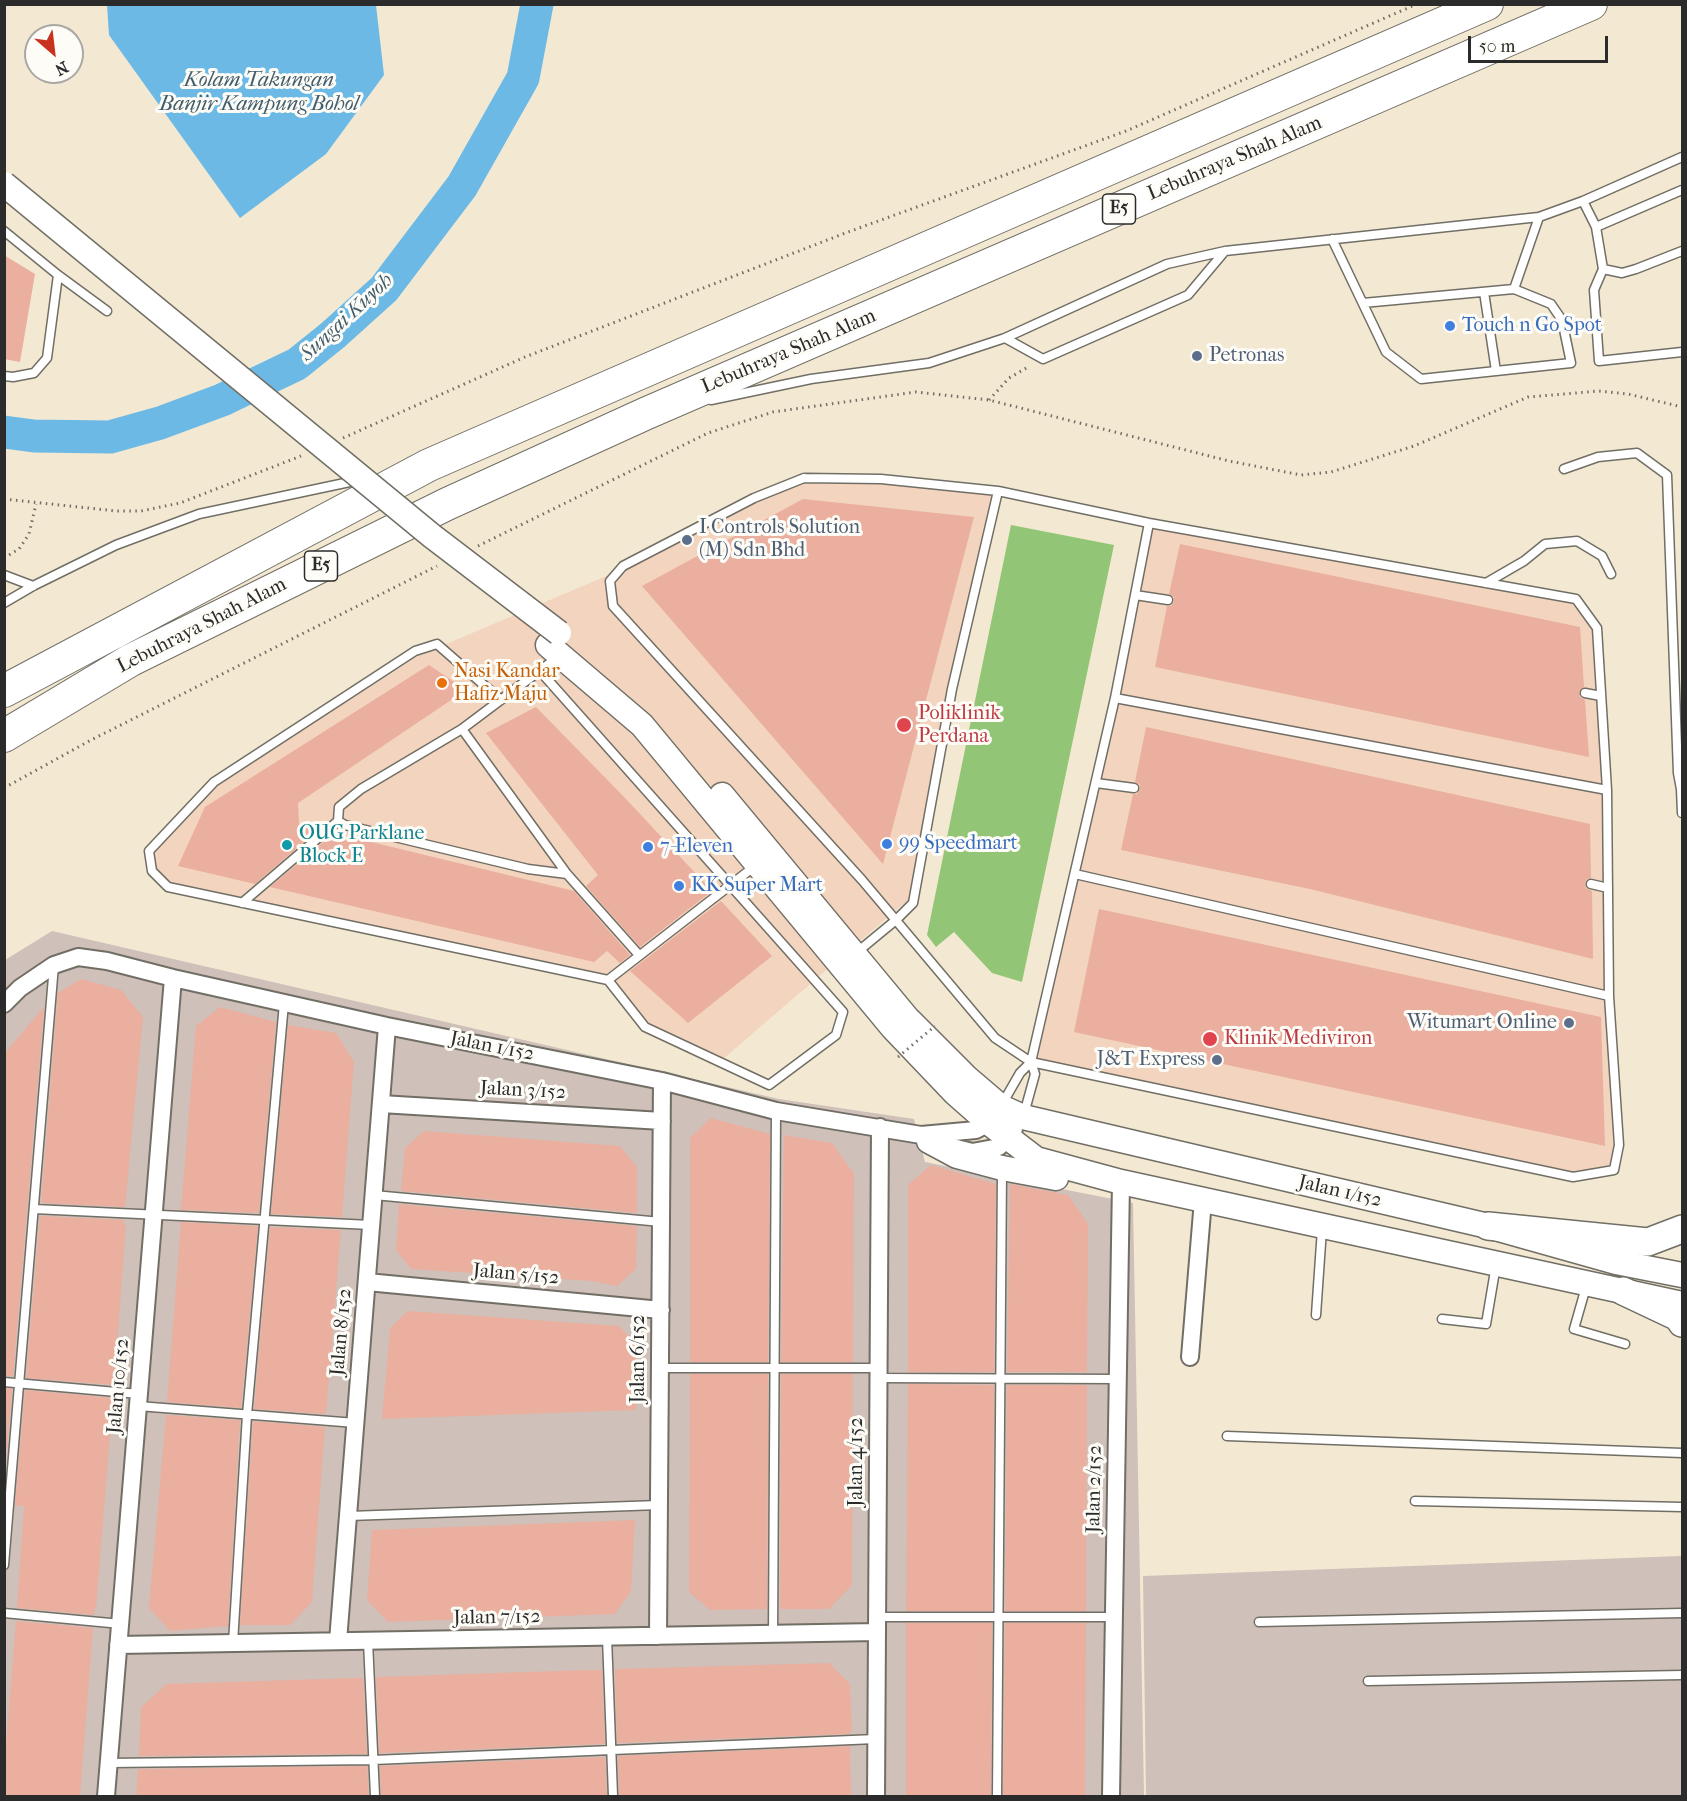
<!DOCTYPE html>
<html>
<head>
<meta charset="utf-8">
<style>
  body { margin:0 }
  #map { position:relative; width:1687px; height:1801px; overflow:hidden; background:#f3e9d2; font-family:"IM FELL French Canon",serif }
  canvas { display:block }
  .frame { position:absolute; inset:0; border:6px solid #2b2b2b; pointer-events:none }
  .north { position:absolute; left:24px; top:24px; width:60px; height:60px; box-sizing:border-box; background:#fdfcf7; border:2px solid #a9a8a5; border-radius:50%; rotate:152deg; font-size:16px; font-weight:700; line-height:24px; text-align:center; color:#2b2b2b }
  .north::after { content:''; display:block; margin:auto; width:21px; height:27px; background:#c8321e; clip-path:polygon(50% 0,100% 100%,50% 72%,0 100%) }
  .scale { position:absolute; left:1468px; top:36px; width:140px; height:27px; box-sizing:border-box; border:3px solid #2b2b2b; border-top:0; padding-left:8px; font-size:18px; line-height:21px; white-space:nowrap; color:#2b2b2b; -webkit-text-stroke:4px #fdfcf7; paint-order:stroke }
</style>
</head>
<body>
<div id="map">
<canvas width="1687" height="1801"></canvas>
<div class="frame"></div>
<div class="north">N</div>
<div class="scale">50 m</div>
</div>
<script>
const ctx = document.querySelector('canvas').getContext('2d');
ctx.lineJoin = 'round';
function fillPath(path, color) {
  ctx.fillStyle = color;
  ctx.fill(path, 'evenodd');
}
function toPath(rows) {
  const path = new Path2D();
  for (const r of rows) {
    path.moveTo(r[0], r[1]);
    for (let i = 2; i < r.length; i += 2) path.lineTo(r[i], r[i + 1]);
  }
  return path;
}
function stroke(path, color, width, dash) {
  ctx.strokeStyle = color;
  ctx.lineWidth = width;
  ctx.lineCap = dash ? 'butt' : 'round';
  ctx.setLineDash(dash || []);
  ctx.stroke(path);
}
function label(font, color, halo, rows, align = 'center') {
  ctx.font = font + ' "IM FELL French Canon",serif';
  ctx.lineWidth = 6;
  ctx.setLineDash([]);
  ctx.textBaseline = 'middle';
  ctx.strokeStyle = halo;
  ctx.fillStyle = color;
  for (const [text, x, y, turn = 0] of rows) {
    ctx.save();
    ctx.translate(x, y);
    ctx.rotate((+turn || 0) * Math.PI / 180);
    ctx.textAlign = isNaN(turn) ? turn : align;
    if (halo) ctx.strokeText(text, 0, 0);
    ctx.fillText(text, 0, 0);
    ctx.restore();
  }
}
const built = toPath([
  [880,483,993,495,945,699,909,899,723,1059,647,1022,609,975,169,883,155,869,153,852,217,784,418,656,625,568,756,501,804,484],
  [1152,528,1573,603,1593,631,1603,794,1604,898,1614,1145,1610,1166,1571,1173,1036,1059,1122,685]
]);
const industrial = toPath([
  [52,931,779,1099,914,1119,925,1162,1133,1203,1144,1796,5,1796,5,960],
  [1681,1556,1682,1796,1146,1796,1143,1576]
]);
const green = toPath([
  [1011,525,1114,545,1022,982,992,973,954,932,936,947,927,935]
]);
const water = toPath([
  [107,5,376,5,384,75,326,154,240,218,109,35]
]);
const river = toPath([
  [4,432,34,436,110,437,160,423,222,400,297,364,333,335,384,289,462,186,523,78,537,4]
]);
const building = toPath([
  [4,255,35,274,20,362,4,359],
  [803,499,974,517,883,864,642,586],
  [1180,544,1580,627,1584,687,1579,692,1580,697,1585,700,1589,757,1155,667,1167,606,1171,606,1174,602,1174,597,1169,594],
  [429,665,466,690,298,803,299,824,319,829,255,884,178,866,205,807],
  [536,707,626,799,712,891,640,947,586,886,598,875,486,733],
  [1146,727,1590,824,1591,878,1587,879,1585,883,1586,888,1592,891,1593,959,1310,889,1121,850,1133,794,1137,794,1140,789,1140,785,1135,782],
  [334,833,574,891,630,955,620,963,607,951,594,962,270,887],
  [721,901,772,956,688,1023,630,971],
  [1099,909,1601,1017,1605,1146,1074,1032],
  [81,979,121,990,143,1017,125,1207,41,1203,58,993],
  [44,1007,13,1376,4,1376,4,1054],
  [220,1007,276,1022,259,1213,181,1210,196,1026],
  [288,1025,336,1033,354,1062,342,1217,271,1214],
  [711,1118,770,1134,768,1362,690,1362,690,1138],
  [424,1131,620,1146,637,1167,637,1213,401,1191,405,1148],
  [784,1135,832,1143,854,1174,853,1362,781,1362],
  [931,1165,996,1184,994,1372,908,1372,908,1185],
  [1010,1184,1068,1195,1088,1224,1087,1372,1007,1372],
  [399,1204,637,1226,636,1269,617,1286,592,1281,411,1269,396,1250],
  [40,1216,124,1220,123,1224,126,1225,114,1385,26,1378],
  [181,1222,258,1226,241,1408,167,1402],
  [270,1227,341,1230,326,1414,254,1409],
  [408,1311,619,1326,636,1344,636,1410,382,1419,390,1328],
  [690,1374,768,1374,767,1609,710,1610,689,1592],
  [781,1374,853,1374,852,1585,829,1609,780,1609],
  [908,1384,994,1385,992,1611,906,1611],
  [1007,1385,1087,1385,1086,1611,1005,1611],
  [4,1388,12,1389,4,1482],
  [25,1390,113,1398,96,1608,95,1608,94,1615,17,1608,24,1506,15,1506],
  [166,1415,240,1420,228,1626,170,1631,149,1608],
  [253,1421,325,1427,312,1602,290,1625,240,1625],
  [635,1520,631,1591,615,1614,388,1622,367,1600,372,1530],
  [16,1621,93,1628,80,1797,4,1797,4,1770],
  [906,1623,992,1623,991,1797,906,1797],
  [1005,1623,1086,1623,1085,1797,1003,1797],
  [829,1663,850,1684,852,1731,850,1731,850,1734,617,1743,615,1669],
  [587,1670,602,1670,605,1744,379,1753,376,1677],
  [353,1678,363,1678,367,1754,139,1756,141,1707,167,1684],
  [850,1746,851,1797,619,1797,618,1756],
  [605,1757,607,1797,381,1797,380,1766],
  [367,1766,369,1797,136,1797,138,1769]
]);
const path = toPath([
  [989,400,1009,378,1028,367],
  [343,438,525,357,848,232,1126,131,1417,4],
  [4,499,116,511,141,511,180,503,301,456],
  [478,546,708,433,773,412,916,392,989,400,1229,461,1301,475,1331,472,1414,446,1528,397,1599,391,1628,394,1682,407],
  [4,558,19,549,29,534,36,504],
  [4,788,91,740,437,566]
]);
const lane = toPath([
  [1583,201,1596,227,1603,269,1594,290,1599,361,1682,352],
  [1596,227,1682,190],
  [4,231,58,275,107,311],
  [1332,239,1386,352,1421,379,1571,363,1562,320,1551,304,1514,289],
  [1603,269,1622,273,1636,269,1682,251],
  [1484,292,1496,371],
  [1363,303,1514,289,1539,217],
  [1005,338,1043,359,1188,295,1225,251],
  [4,376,13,377,34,373,47,358,58,275],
  [711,400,811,379,929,363,1005,338,1167,264,1225,251,1539,217,1583,201,1682,157],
  [1564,469,1598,457,1637,453,1667,475,1678,773,1681,789,1682,813],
  [804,478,881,479,998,491,1149,523,1576,599,1597,628,1607,790,1609,996,1619,1145,1614,1170,1573,1177,1031,1062,995,1038,862,880,613,606,610,581,623,566,754,498,804,478],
  [4,575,33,586],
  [1486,583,1524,561,1545,544,1577,541,1602,556,1611,574],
  [1135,595,1168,600],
  [4,603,33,586,116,545,199,514,359,480],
  [1585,693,1601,696],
  [1115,698,1607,790],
  [501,700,437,644,415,651,214,782,149,851,152,871,168,887,608,980,645,1027,769,1085,836,1035,843,1012,540,671],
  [462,729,558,657],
  [1096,783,1134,788],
  [567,874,528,869,345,825,338,821,339,807,361,789,462,729,567,874,639,955],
  [1075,874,1609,996],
  [1591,884,1608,888],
  [242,903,338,821],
  [856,953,896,920,913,903,952,689,998,491],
  [608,980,755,866],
  [1001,1106,1020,1073,1031,1062],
  [1024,1114,1035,1074,1031,1062,1115,698,1149,523],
  [374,1195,661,1222],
  [34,1209,371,1225],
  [1586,1287,1574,1329,1625,1344],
  [1316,1315,1322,1229],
  [1442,1319,1486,1324,1496,1265],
  [660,1368,879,1368],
  [879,1378,1118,1379],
  [4,1382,139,1394],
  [138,1406,356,1423],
  [1227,1436,1682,1453],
  [1415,1501,1682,1507],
  [349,1516,659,1505],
  [4,1565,54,965],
  [4,1613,121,1624],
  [877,1617,1114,1617],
  [1259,1622,1682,1613],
  [773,1634,776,1111],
  [607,1637,613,1796],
  [368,1641,375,1796],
  [233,1643,247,1415,284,1003],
  [1368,1681,1682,1675],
  [109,1763,373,1760,876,1739],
  [997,1796,1002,1171]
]);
const street = toPath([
  [4,1004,20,988,54,965,78,957,107,961,173,978,387,1026,662,1081,776,1111,921,1135,929,1141,972,1152,999,1147,1014,1129],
  [381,1104,662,1121],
  [921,1135,976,1130,989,1123],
  [367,1282,661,1310],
  [1190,1357,1203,1200],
  [658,1636,662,1081],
  [338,1641,387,1026],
  [118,1645,877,1632],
  [106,1796,173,978],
  [876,1796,880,1127],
  [1111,1796,1121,1182]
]);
const secondary = toPath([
  [548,645,642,725,893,1028,955,1093,989,1123,1036,1159,1121,1182,1682,1304],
  [722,795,907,1018,967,1078,1001,1107,1023,1117,1488,1226,1616,1262,1682,1275],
  [929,1141,957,1156,1002,1168,1056,1178]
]);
const primary = toPath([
  [1488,1226,1648,1242,1682,1229],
  [1623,1291,1678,1317,1682,1323]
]);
const highway = toPath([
  [4,691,429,465,1487,4],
  [4,736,131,660,447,504,647,413,1591,4]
]);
const pathBridge = toPath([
  [898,1057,935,1026]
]);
const secondaryBridge = toPath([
  [4,184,432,536,559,633]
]);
const markers = [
  [1450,326,6,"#3f7fe0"],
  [1197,356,6,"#5c6f8a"],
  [687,540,6,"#5c6f8a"],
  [442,683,6,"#e8710a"],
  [904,725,8,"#e0444e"],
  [887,844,6,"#3f7fe0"],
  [287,845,6,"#0f9aa8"],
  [648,847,6,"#3f7fe0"],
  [679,886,6,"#3f7fe0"],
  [1569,1023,6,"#5c6f8a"],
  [1210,1039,8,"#e0444e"],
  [1217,1060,6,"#5c6f8a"]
];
const shields = [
  [1119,209,33],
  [321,566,33]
];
const shieldNames = [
  ["E5",1119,209],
  ["E5",321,566]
];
const streetNames = [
  ["Lebuhraya Shah Alam",1235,159,-23],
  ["Lebuhraya Shah Alam",789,352,-23],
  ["Lebuhraya Shah Alam",202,626,-27],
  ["Jalan 1/152",492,1047,11],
  ["Jalan 3/152",523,1091,3],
  ["Jalan 1/152",1340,1192,13],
  ["Jalan 5/152",516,1275,5],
  ["Jalan 8/152",342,1332,-85],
  ["Jalan 6/152",639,1359,-90],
  ["Jalan 10/152",119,1386,-85],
  ["Jalan 4/152",857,1462,-90],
  ["Jalan 2/152",1095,1489,-89],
  ["Jalan 7/152",497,1618,-1]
];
const shopNames = [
  ["Touch n Go Spot",1462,326],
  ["99 Speedmart",899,844],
  ["7-Eleven",660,847],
  ["KK Super Mart",691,886]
];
const serviceNames = [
  ["Petronas",1209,356],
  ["I Controls Solution",699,528],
  ["(M) Sdn Bhd",699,551],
  ["Witumart Online",1557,1023,"right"],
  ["J&T Express",1205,1060,"right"]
];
const foodNames = [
  ["Nasi Kandar",454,672],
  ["Hafiz Maju",454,695]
];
const healthNames = [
  ["Poliklinik",918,714],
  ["Perdana",918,737],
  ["Klinik Mediviron",1224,1039]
];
const cultureNames = [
  ["OUG Parklane",299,834],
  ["Block E",299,857]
];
const waterNames = [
  ["Kolam Takungan",259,81],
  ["Banjir Kampung Bohol",259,105],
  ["Sungai Kuyoh",347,318,-43]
];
fillPath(built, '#f3d4be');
fillPath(industrial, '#cfc0ba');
fillPath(green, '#92c575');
fillPath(water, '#6db9e6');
stroke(river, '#6db9e6', 33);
fillPath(building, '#eaaf9e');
stroke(lane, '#716e65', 11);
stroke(street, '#716e65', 20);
stroke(secondary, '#716e65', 27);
stroke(primary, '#716e65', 30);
stroke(highway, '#716e65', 34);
stroke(path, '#716e65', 3, [1.5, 4.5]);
stroke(lane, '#fff', 8);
stroke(street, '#fff', 16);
stroke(secondary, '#fff', 24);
stroke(primary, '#fff', 27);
stroke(highway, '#fff', 32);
stroke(secondaryBridge, '#716e65', 27, []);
stroke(pathBridge, '#716e65', 3, [1.5, 4.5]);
stroke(secondaryBridge, '#fff', 24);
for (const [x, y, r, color] of markers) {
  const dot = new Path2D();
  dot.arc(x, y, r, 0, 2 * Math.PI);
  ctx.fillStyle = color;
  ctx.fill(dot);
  stroke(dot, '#fdfcf7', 2);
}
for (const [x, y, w] of shields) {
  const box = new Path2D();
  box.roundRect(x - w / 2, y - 15, w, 30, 4.5);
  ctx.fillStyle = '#fdfcf7';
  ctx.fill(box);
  stroke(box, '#2b2b2b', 1.5);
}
label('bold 18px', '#2b2b2b', null, shieldNames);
label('20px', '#2b2b2b', '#fdfcf7', streetNames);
label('20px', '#366cbe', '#fdfcf7', shopNames, 'left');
label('20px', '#4e5e75', '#fdfcf7', serviceNames, 'left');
label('20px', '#c56008', '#fdfcf7', foodNames, 'left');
label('20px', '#be3a42', '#fdfcf7', healthNames, 'left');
label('20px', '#0d838f', '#fdfcf7', cultureNames, 'left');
label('italic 21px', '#425d6c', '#fdfcf7', waterNames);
</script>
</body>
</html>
